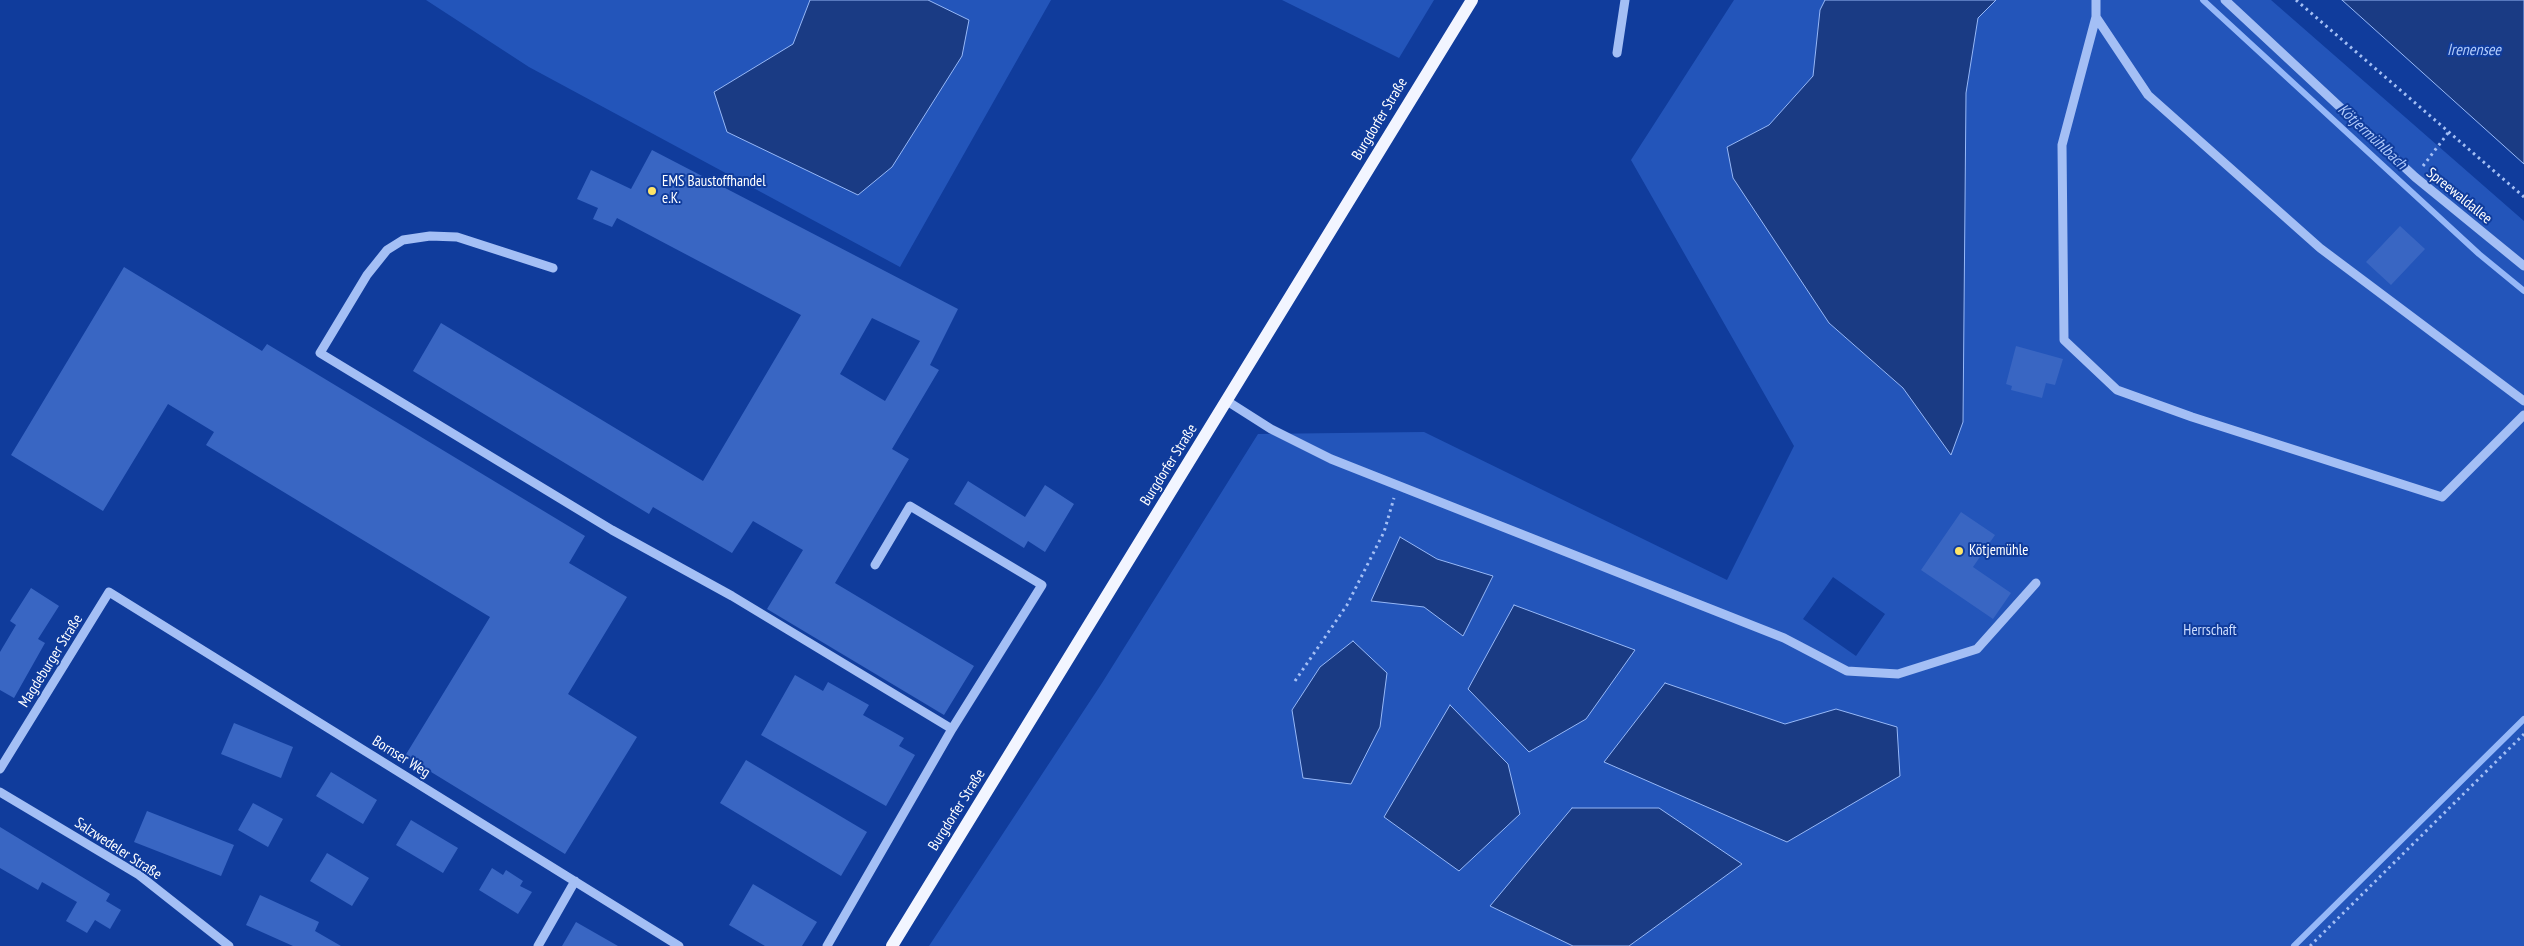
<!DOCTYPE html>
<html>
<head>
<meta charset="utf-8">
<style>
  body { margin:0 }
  canvas { display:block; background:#103c9c }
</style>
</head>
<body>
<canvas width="2524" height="946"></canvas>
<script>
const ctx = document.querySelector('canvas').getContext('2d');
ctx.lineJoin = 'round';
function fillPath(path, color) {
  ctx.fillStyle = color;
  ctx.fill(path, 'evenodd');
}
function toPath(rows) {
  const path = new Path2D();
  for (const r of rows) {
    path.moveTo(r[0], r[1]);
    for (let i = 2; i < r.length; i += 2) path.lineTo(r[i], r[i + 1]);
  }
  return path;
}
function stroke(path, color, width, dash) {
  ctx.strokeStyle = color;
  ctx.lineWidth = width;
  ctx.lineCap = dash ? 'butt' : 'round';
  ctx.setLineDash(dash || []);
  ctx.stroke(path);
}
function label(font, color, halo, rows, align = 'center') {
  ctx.font = font + ' "PT Sans Narrow",sans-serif';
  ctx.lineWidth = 4;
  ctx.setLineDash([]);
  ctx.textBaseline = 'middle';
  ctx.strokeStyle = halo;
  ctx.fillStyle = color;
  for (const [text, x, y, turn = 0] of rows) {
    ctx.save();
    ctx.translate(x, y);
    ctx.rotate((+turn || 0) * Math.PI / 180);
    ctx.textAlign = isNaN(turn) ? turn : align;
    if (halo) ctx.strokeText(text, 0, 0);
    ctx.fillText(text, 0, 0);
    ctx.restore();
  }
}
const green = toPath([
  [426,0,810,0,793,44,714,92,968,20,928,0,1051,0,900,267,529,67],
  [1282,0,1434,0,1399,58],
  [1734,0,1825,0,1820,10,1813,76,1769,125,1727,147,1829,323,1903,388,1951,454,1963,422,1966,93,1978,18,1996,0,2271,0,2524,221,2524,946,1629,946,1742,864,1490,906,1573,946,929,946,1102,683,1258,434,1424,432,1727,580,1794,446,1631,160],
  [1400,537,1437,559,1493,577,1463,635,1424,607],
  [1833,577,1885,614,1856,656,1803,619],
  [1742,711,1785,724,1604,762]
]);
const water = toPath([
  [810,0,928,0,969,20,962,56,892,167,858,195,727,132,714,92,793,44,810,0],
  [1825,0,1996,0,1978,18,1966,93,1963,422,1951,455,1903,388,1829,323,1733,178,1727,147,1769,125,1813,76,1820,10,1825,0],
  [2342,0,2524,0,2524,164,2342,0],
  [1400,537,1437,559,1493,576,1463,636,1424,607,1371,601,1400,537],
  [1514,605,1635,650,1586,719,1529,752,1468,689,1514,605],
  [1353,641,1387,673,1380,727,1351,784,1303,778,1292,710,1320,667,1353,641],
  [1665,683,1785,724,1836,709,1897,727,1900,776,1787,842,1604,762,1665,683],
  [1450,705,1508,764,1520,814,1459,871,1384,817,1450,705],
  [1572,808,1659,808,1742,864,1629,946,1573,946,1490,906,1572,808]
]);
const stream = toPath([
  [2203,0,2479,254,2524,291],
  [2294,946,2524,719]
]);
const building = toPath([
  [652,150,958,309,930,365,939,370,892,449,909,459,835,583,974,666,944,715,767,609,803,550,753,521,732,553,653,507,649,514,413,371,441,323,703,481,801,315,617,218,612,227,593,219,598,208,577,199,591,170,631,189],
  [872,318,920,341,885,401,840,374],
  [2400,226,2425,249,2391,285,2366,262],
  [124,267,262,351,267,344,585,536,569,563,627,597,568,694,637,737,565,854,405,756,490,617,206,445,214,432,168,404,103,511,11,455],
  [2016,346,2063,359,2055,385,2046,383,2042,398,2011,390,2012,386,2006,384],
  [968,481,1025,517,1045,485,1074,504,1045,552,1028,541,1024,548,954,504],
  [1961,512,1995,535,1973,567,2011,593,1993,619,1921,570],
  [31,588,59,606,38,639,45,643,14,698,0,690,0,652,16,625,10,621],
  [795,675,823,691,828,682,869,705,863,715,904,738,899,746,915,755,886,806,761,735],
  [234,723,293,747,281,778,221,754],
  [746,760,867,832,841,876,720,803],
  [331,772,377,800,363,824,316,796],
  [253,803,283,819,268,847,238,830],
  [147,811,234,845,221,876,134,842],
  [411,820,458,848,443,873,396,845],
  [0,827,110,894,106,901,121,910,110,929,95,920,87,933,66,921,77,902,42,882,38,890,0,868],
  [327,853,369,878,352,906,310,881],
  [492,868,503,875,506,870,523,881,520,886,532,892,518,914,479,890],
  [753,884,817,922,802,946,765,946,729,925],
  [260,895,319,922,315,931,341,946,293,946,246,925],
  [576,922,618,946,562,946]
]);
const path = toPath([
  [2296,0,2524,197],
  [2423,166,2448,133],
  [1295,681,1347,605,1384,532,1394,498],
  [2310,946,2524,734]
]);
const minor = toPath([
  [2096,0,2096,17,2062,145,2064,340,2117,390,2192,417,2442,497,2524,415],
  [2225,0,2415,177,2524,266],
  [2096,17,2148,95,2320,248,2524,401],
  [1617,53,1625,0],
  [553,268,457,237,430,236,403,240,387,250,367,275,320,353,612,530,732,596,952,729,827,946],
  [1227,401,1271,429,1331,459,1784,638,1847,671,1898,674,1977,649,2036,583],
  [875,565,910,506,1042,585,952,729],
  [0,769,109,592,679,946],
  [0,792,139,875,229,946],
  [538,946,575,881]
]);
const major = toPath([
  [892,946,1472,0]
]);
const markers = [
  [652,191,5,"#ffe568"],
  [1959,551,5,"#ffe568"]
];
const streetNames = [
  ["Burgdorfer Straße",1380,119,-59],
  ["Spreewaldallee",2459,196,39],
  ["Burgdorfer Straße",1169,465,-58],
  ["Magdeburger Straße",51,661,-58],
  ["Bornser Weg",401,757,32],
  ["Burgdorfer Straße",957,810,-58],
  ["Salzwedeler Straße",118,849,33]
];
const poiNames = [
  ["EMS Baustoffhandel",662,182],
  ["e.K.",662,199],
  ["Kötjemühle",1969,551]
];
const parkNames = [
  ["Herrschaft",2210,631]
];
const waterNames = [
  ["Irenensee",2474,50],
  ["Kötjermühlbach",2372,137,43]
];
fillPath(green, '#2355ba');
fillPath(water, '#1a3b84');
stroke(water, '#96b8f8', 1);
stroke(stream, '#96b8f8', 6);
fillPath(building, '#3966c3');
stroke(path, '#a4bff5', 3, [2.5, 4]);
stroke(minor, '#a4bff5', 9);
stroke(major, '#f2f5ff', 12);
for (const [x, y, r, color] of markers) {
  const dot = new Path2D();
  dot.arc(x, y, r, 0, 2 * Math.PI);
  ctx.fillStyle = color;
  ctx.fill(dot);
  stroke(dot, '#103c9c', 2);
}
label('15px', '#fff', '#103c9c', streetNames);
label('15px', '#fff', '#103c9c', poiNames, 'left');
label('15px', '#cdddfe', '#103c9c', parkNames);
label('italic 16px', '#b0cafb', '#103c9c', waterNames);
</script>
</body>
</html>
